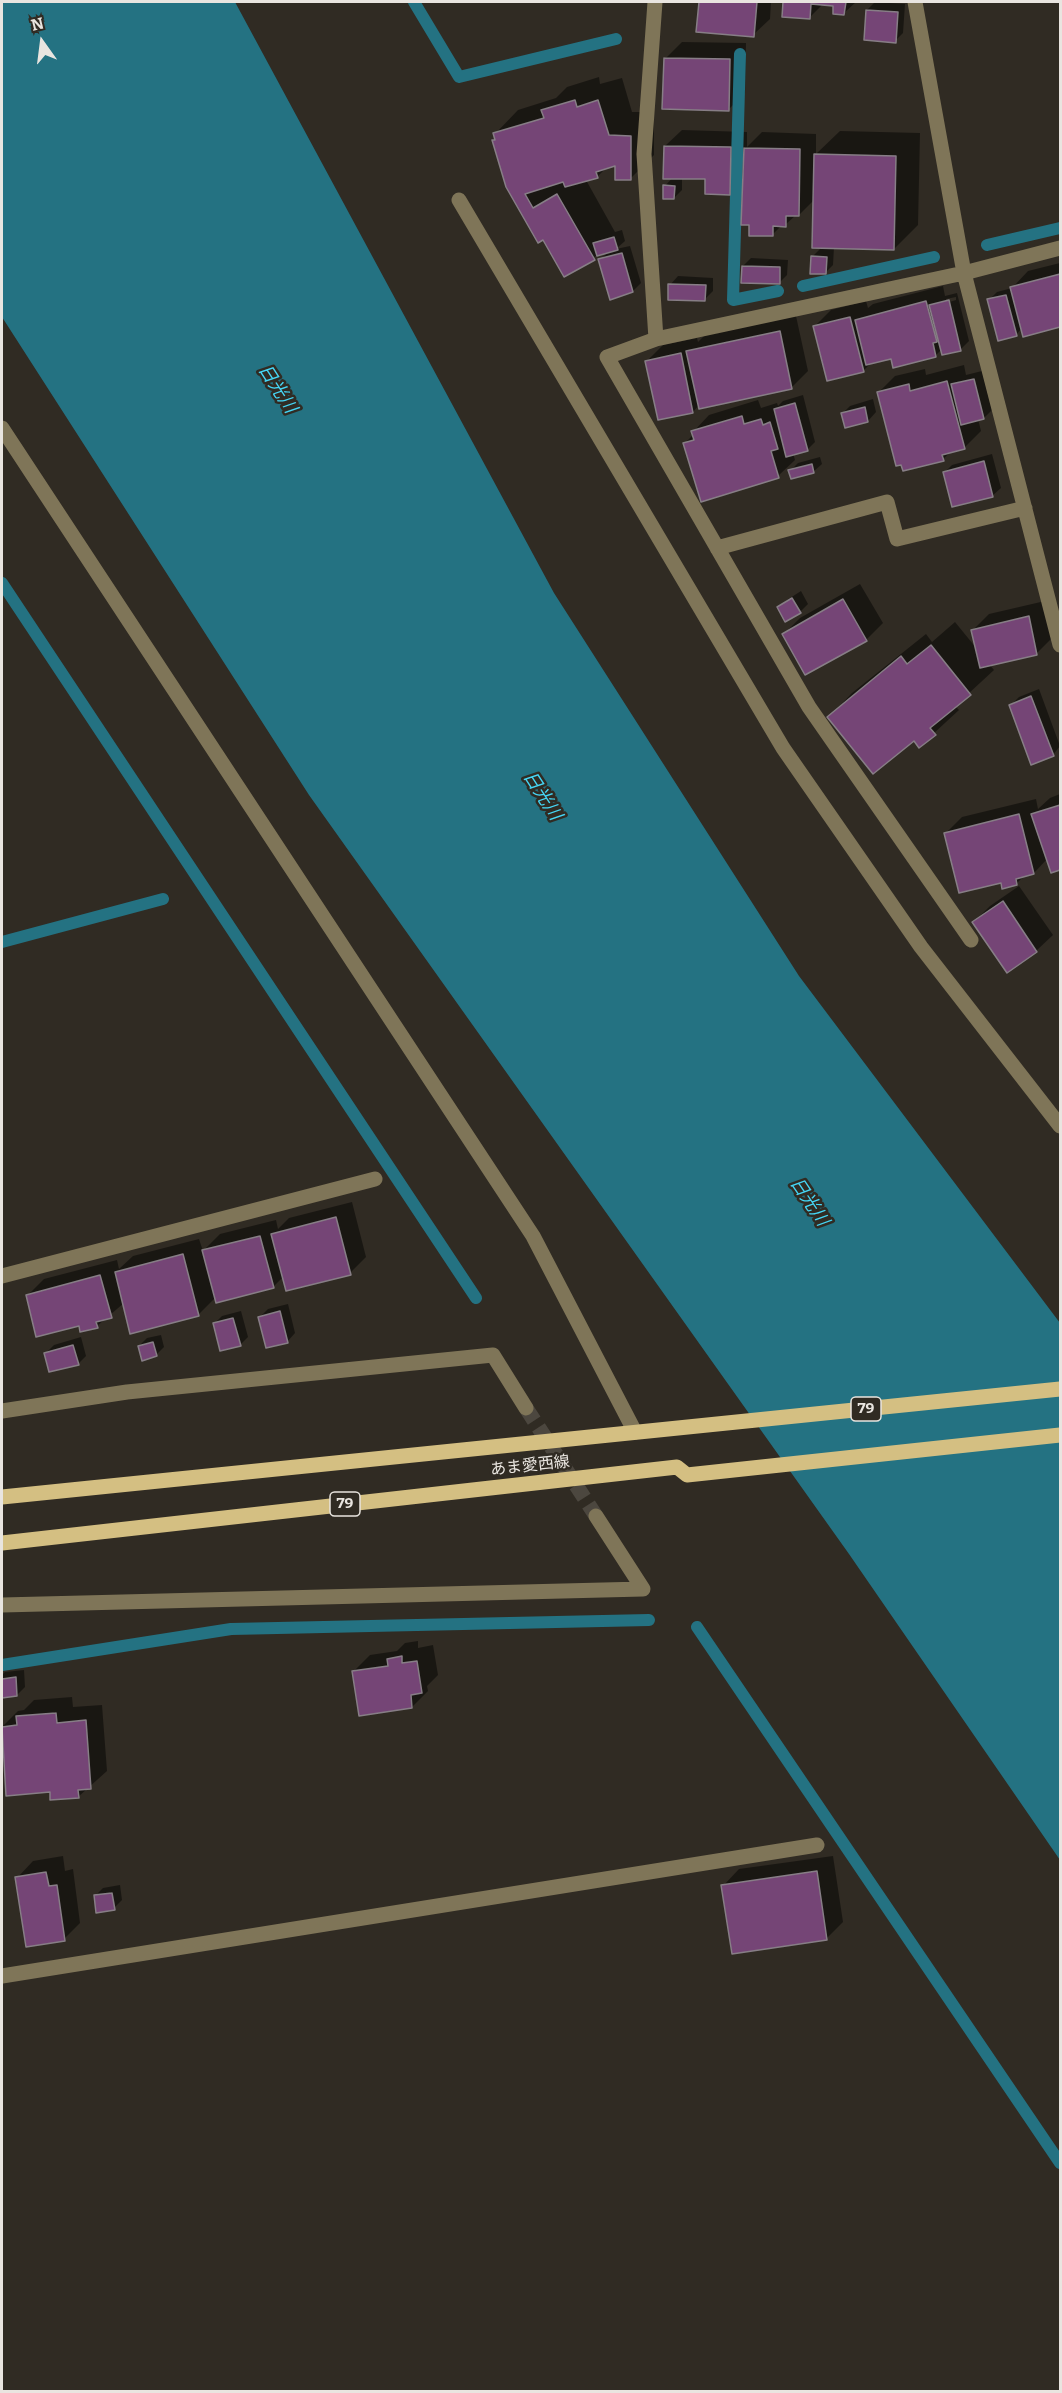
<!DOCTYPE html>
<html>
<head>
<meta charset="utf-8">
<style>
  body { margin:0 }
  #map { position:relative; width:1062px; height:2393px; overflow:hidden; background:#302b23; font-family:Bitter,serif }
  canvas { display:block }
  .frame { position:absolute; inset:0; border:3px solid #e9e5e0; pointer-events:none }
  .north { position:absolute; left:12px; top:12px; width:60px; height:60px; -webkit-text-stroke:4px #302b23; paint-order:stroke; rotate:346deg; font-size:16px; font-weight:700; line-height:24px; text-align:center; color:#e9e5e0 }
  .north::after { content:''; display:block; margin:auto; width:21px; height:27px; background:#e9e5e0; clip-path:polygon(50% 0,100% 100%,50% 72%,0 100%) }
</style>
</head>
<body>
<div id="map">
<canvas width="1062" height="2393"></canvas>
<div class="frame"></div>
<div class="north">N</div>
</div>
<script>
const ctx = document.querySelector('canvas').getContext('2d');
ctx.lineJoin = 'round';
function fillPath(path, color) {
  ctx.fillStyle = color;
  ctx.fill(path, 'evenodd');
}
function toPath(rows) {
  const path = new Path2D();
  for (const r of rows) {
    path.moveTo(r[0], r[1]);
    for (let i = 2; i < r.length; i += 2) path.lineTo(r[i], r[i + 1]);
  }
  return path;
}
function stroke(path, color, width, dash) {
  ctx.strokeStyle = color;
  ctx.lineWidth = width;
  ctx.lineCap = dash ? 'butt' : 'round';
  ctx.setLineDash(dash || []);
  ctx.stroke(path);
}
function label(font, color, halo, rows, align = 'center') {
  ctx.font = font + ' Bitter,"Noto Sans JP",serif';
  ctx.lineWidth = 5;
  ctx.setLineDash([]);
  ctx.textBaseline = 'middle';
  ctx.strokeStyle = halo;
  ctx.fillStyle = color;
  for (const [text, x, y, turn = 0] of rows) {
    ctx.save();
    ctx.translate(x, y);
    ctx.rotate((+turn || 0) * Math.PI / 180);
    ctx.textAlign = isNaN(turn) ? turn : align;
    if (halo) ctx.strokeText(text, 0, 0);
    ctx.fillText(text, 0, 0);
    ctx.restore();
  }
}
const water = toPath([
  [2,2,235,2,554,593,799,976,1060,1323,1060,1860,849,1554,309,795,2,317]
]);
const shadow = toPath([
  [700,2,771,2,770,19,753,35,698,31],
  [785,2,856,2,844,13,835,4,824,3,809,18,784,16],
  [875,2,905,4,903,33,895,41,867,10],
  [682,42,746,43,745,93,728,110,666,58],
  [599,77,600,84,622,78,632,112,654,112,654,155,630,179,616,164,607,167,597,177,586,180,615,232,622,230,625,241,616,249,630,246,641,283,633,291,600,260,609,251,599,254,565,275,494,141,496,139,495,134,518,110,556,98,567,87],
  [682,130,747,132,747,147,762,132,816,134,816,154,840,131,920,133,918,225,894,249,834,247,833,265,825,273,812,257,822,247,815,199,799,215,796,215,785,225,782,225,772,235,744,179,730,194,707,178,682,177,682,190,674,198,665,186,673,177,665,146],
  [751,258,788,260,787,275,779,283,743,266],
  [1060,263,1060,326,1024,335,1022,328,1016,335,989,300,997,292,1012,288,1028,271],
  [678,276,713,278,713,291,705,299,670,285],
  [943,286,945,296,957,293,969,341,961,349,942,349,935,356,892,357,872,362,863,371,815,326,831,310,866,301,868,308,873,304],
  [956,297,956,300,946,303,946,299],
  [796,316,808,371,791,388,699,405,693,412,647,361,663,345,697,338,698,342,705,335],
  [964,365,966,375,982,371,992,410,984,418,978,419,981,431,964,448,952,451,943,459,878,393,895,376,925,369,926,375],
  [803,395,815,442,807,450,793,453,795,460,778,476,684,444,693,435,693,432,709,415,758,400,761,408,777,403,778,406,783,401],
  [873,399,876,412,868,421,842,414,850,406],
  [992,454,1001,488,992,496,944,473,952,465],
  [820,457,822,464,813,472,790,471,798,463],
  [860,584,883,623,866,640,783,635,800,618],
  [801,591,808,604,800,612,778,608,787,600],
  [1045,601,1053,637,1036,654,989,664,994,670,955,706,959,710,920,746,914,739,829,717,852,693,926,634,932,642,955,622,977,649,973,630,989,614],
  [1039,689,1060,746,1053,755,1011,705,1019,697],
  [1060,794,1060,868,1052,871,1048,858,1034,873,1025,875,1016,884,1002,881,946,833,962,817,1036,799,1038,809,1050,798],
  [1019,886,1053,935,1036,951,974,922,990,906],
  [352,1202,366,1257,350,1273,284,1276,273,1287,216,1297,198,1315,124,1303,97,1326,80,1324,28,1295,44,1279,117,1260,119,1269,133,1256,199,1239,203,1251,220,1234,276,1220,278,1229,289,1218],
  [288,1304,295,1333,287,1342,260,1317,268,1309],
  [241,1311,248,1337,240,1345,214,1324,222,1316],
  [161,1335,164,1347,156,1355,139,1346,147,1338],
  [81,1337,86,1356,78,1364,46,1353,54,1345],
  [418,1641,418,1648,433,1645,438,1675,427,1686,428,1691,412,1707,353,1672,370,1655,397,1651,405,1643],
  [24,1670,25,1687,17,1695,2,1696,2,1675,5,1672],
  [72,1697,73,1707,102,1705,107,1771,78,1797,51,1790,7,1794,2,1727,18,1711,24,1710,34,1700],
  [63,1856,65,1871,73,1869,80,1923,64,1939,17,1878,33,1861],
  [833,1856,843,1922,826,1939,723,1886,739,1869],
  [120,1885,122,1900,114,1908,95,1896,103,1888]
]);
const stream = toPath([
  [414,2,459,77,616,39],
  [740,54,733,300,778,291],
  [987,245,1060,228],
  [803,286,934,257],
  [2,583,476,1298],
  [2,942,163,899],
  [697,1627,1060,2163],
  [2,1665,231,1629,649,1620]
]);
const building = toPath([
  [699,2,757,2,754,37,696,32,699,2],
  [783,2,846,2,844,15,833,14,833,6,811,4,810,19,782,17,783,2],
  [866,10,898,12,896,43,864,40,866,10],
  [664,58,730,59,729,111,662,109,664,58],
  [575,100,577,107,598,100,609,135,631,136,631,180,615,180,615,166,596,172,598,178,565,187,563,182,525,194,533,208,557,194,595,260,564,277,543,240,538,243,506,187,492,140,495,140,493,133,544,118,541,110,575,100],
  [664,146,731,147,730,195,705,194,705,179,663,179,664,146],
  [744,148,800,149,799,216,786,216,786,227,773,226,773,236,749,236,749,225,741,225,744,148],
  [814,154,896,156,894,250,812,248,814,154],
  [663,185,675,186,674,199,663,199,663,185],
  [614,237,618,250,597,256,593,243,614,237],
  [622,253,633,292,610,300,598,259,622,253],
  [811,256,827,257,826,274,810,274,811,256],
  [742,266,780,267,780,284,741,283,742,266],
  [1060,274,1060,327,1023,337,1010,287,1060,274],
  [668,284,706,285,705,301,668,300,668,284],
  [1006,295,1017,336,998,341,987,299,1006,295],
  [949,300,961,351,942,355,929,305,949,300],
  [926,301,937,342,933,343,936,357,893,368,891,359,866,365,855,320,926,301],
  [850,317,864,372,827,381,813,326,850,317],
  [780,331,792,389,699,409,686,351,780,331],
  [681,353,693,413,658,420,645,361,681,353],
  [974,379,984,419,961,425,951,384,974,379],
  [947,381,965,449,942,455,944,461,903,471,901,465,896,466,877,392,909,384,910,391,947,381],
  [795,403,808,451,786,457,774,409,795,403],
  [865,407,868,422,845,428,841,413,865,407],
  [742,416,744,424,761,419,763,425,770,422,778,449,771,451,779,478,701,502,683,443,694,440,691,431,742,416],
  [984,461,993,497,952,507,943,472,984,461],
  [812,464,814,473,791,479,788,470,812,464],
  [792,598,801,613,785,622,777,607,792,598],
  [843,599,867,641,805,675,782,634,843,599],
  [1029,616,1037,655,980,668,971,630,1029,616],
  [931,645,971,695,930,728,936,735,919,748,914,741,873,774,827,717,901,656,907,664,931,645],
  [1031,696,1054,756,1031,765,1009,705,1031,696],
  [1060,805,1060,870,1051,873,1031,814,1060,805],
  [1019,814,1034,874,1016,879,1017,885,1002,889,1001,883,959,893,944,833,1019,814],
  [1003,901,1037,952,1007,973,972,922,1003,901],
  [336,1217,351,1275,286,1291,271,1234,336,1217],
  [260,1236,274,1288,216,1303,202,1250,260,1236],
  [183,1254,199,1316,130,1334,115,1272,183,1254],
  [100,1275,112,1318,96,1322,98,1328,80,1332,79,1326,36,1337,26,1295,100,1275],
  [280,1311,288,1343,266,1348,258,1317,280,1311],
  [233,1318,241,1346,220,1351,213,1323,233,1318],
  [153,1342,157,1356,142,1361,138,1346,153,1342],
  [73,1345,79,1365,49,1372,44,1353,73,1345],
  [402,1656,402,1663,417,1661,422,1693,411,1695,412,1708,359,1716,352,1671,388,1666,387,1659,402,1656],
  [16,1677,17,1696,2,1698,2,1679,16,1677],
  [56,1713,57,1723,86,1720,91,1789,78,1790,79,1798,50,1800,50,1792,6,1796,2,1727,17,1725,16,1716,56,1713],
  [817,1871,827,1940,732,1954,721,1885,817,1871],
  [46,1872,49,1886,57,1885,65,1941,26,1947,15,1877,46,1872],
  [112,1893,115,1910,96,1913,94,1895,112,1893]
]);
const minorTunnel = toPath([
  [526,1408,596,1516]
]);
const minor = toPath([
  [655,2,644,154,656,339],
  [915,2,964,273,1060,645],
  [459,200,783,748,921,947,1060,1126],
  [2,428,533,1236,635,1432],
  [717,548,887,502,897,539,1025,508],
  [971,940,809,707,607,357,656,339,964,273,1060,248],
  [2,1276,375,1179],
  [2,1411,127,1392,493,1355,526,1408],
  [2,1605,643,1589,596,1516],
  [2,1976,817,1845]
]);
const major = toPath([
  [2,1497,1060,1389],
  [2,1543,677,1467,687,1475,1060,1435]
]);
const shields = [
  [866,1409,30],
  [345,1504,30]
];
const shieldNames = [
  ["79",866,1409],
  ["79",345,1504]
];
const streetNames = [
  ["あま愛西線",530,1466,-6]
];
const waterNames = [
  ["日光川",277,389,57],
  ["日光川",542,796,57],
  ["日光川",809,1202,56]
];
fillPath(water, '#247282');
fillPath(shadow, '#0007');
stroke(stream, '#247282', 12);
fillPath(building, '#754576');
stroke(building, '#877e86', 1.5);
stroke(minorTunnel, '#4c473f', 15, [15, 8]);
stroke(minor, '#7f7558', 15);
stroke(major, '#d4bf82', 15);
for (const [x, y, w] of shields) {
  const box = new Path2D();
  box.roundRect(x - w / 2, y - 12, w, 24, 4.5);
  ctx.fillStyle = '#302b23';
  ctx.fill(box);
  stroke(box, '#e9e5e0', 1.5);
}
label('bold 15px', '#e9e5e0', null, shieldNames);
label('16px', '#e9e5e0', '#302b23', streetNames);
label('italic 18px', '#45d6f5', '#302b23', waterNames);
</script>
</body>
</html>
